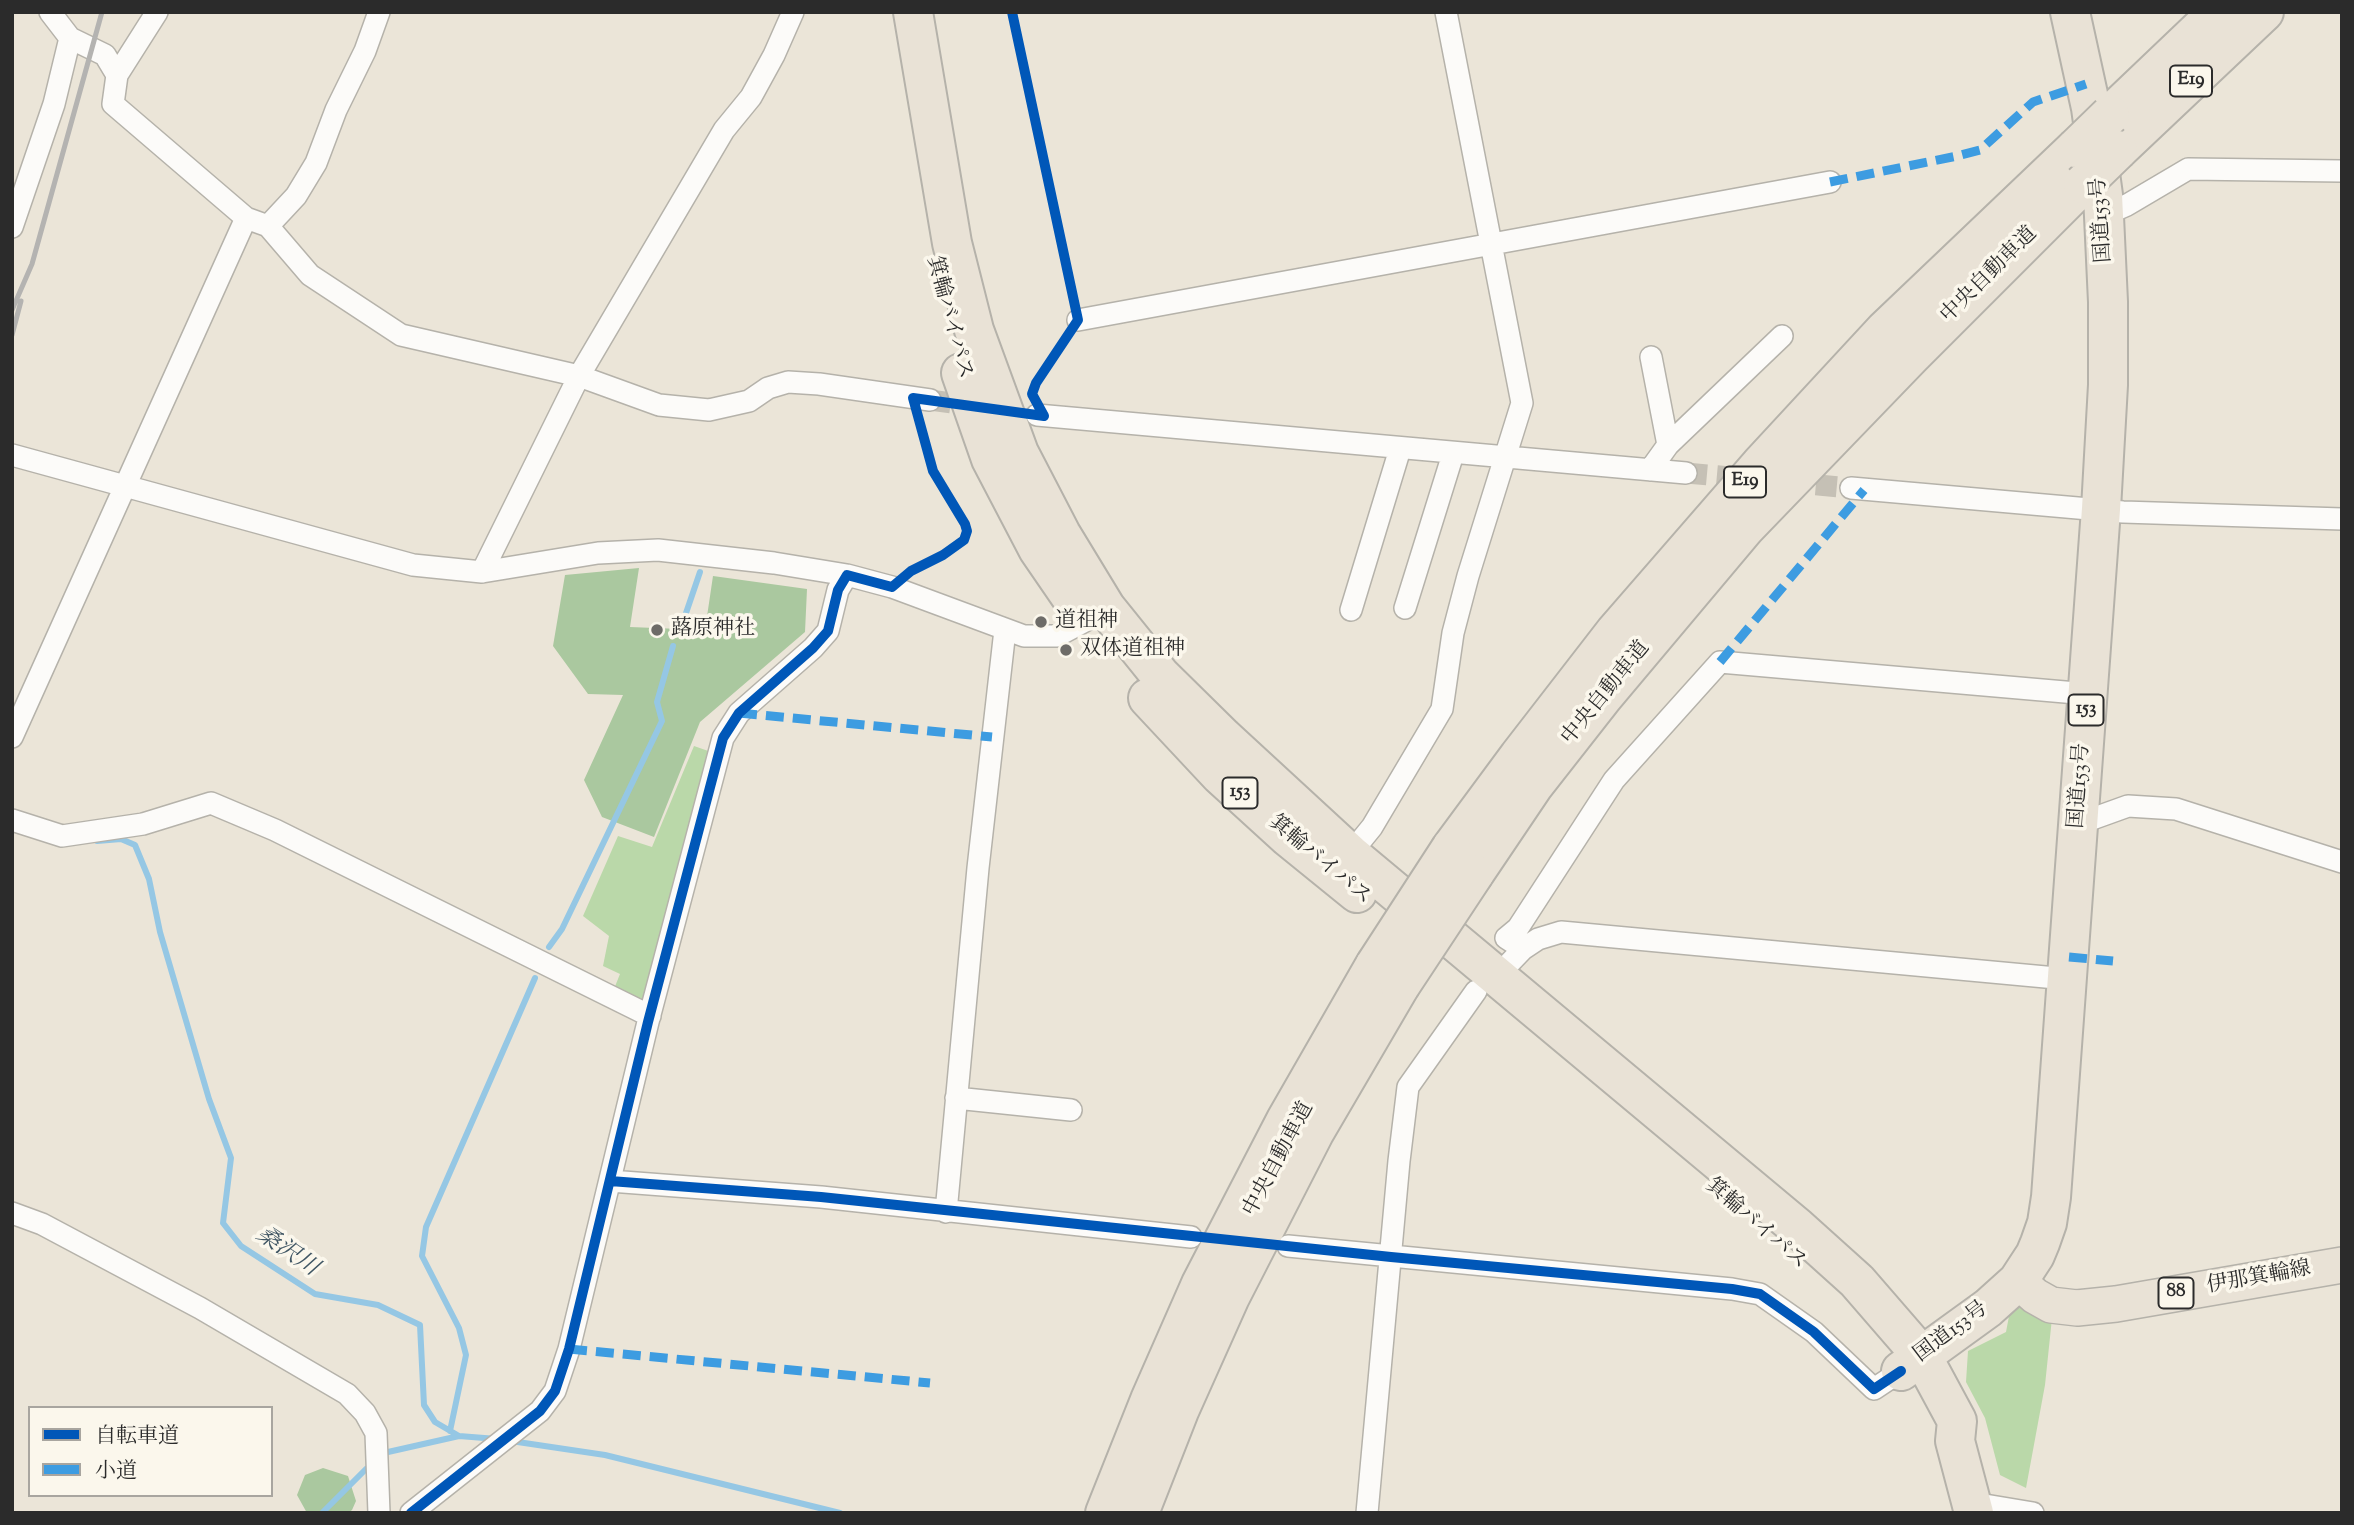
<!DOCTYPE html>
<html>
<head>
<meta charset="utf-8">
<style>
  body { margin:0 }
  #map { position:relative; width:2354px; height:1525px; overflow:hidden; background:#ebe5d8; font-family:"Sorts Mill Goudy","Noto Serif JP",serif }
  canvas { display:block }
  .frame { position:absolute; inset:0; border:14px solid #2b2b2b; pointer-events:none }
  .legend { position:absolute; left:28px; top:1406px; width:245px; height:91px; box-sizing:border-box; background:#fbf7ec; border:2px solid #a8a59f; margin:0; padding:9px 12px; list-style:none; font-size:21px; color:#2b2b2b }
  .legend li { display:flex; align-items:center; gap:14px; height:35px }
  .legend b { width:35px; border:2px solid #a8a59f }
</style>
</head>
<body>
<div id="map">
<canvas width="2354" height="1525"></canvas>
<div class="frame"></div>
<ul class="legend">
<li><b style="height:9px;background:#0057b8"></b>自転車道</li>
<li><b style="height:9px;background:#3d9ce1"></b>小道</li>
</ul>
</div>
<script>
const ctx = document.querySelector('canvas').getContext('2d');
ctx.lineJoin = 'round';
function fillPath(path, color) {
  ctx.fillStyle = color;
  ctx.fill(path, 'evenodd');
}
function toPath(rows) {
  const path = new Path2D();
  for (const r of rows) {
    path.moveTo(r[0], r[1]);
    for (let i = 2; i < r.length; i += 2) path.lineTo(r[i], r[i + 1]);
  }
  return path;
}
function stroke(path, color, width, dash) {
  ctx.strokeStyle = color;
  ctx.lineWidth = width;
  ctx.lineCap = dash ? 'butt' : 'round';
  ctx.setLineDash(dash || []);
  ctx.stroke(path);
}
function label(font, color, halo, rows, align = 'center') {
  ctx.font = font + ' "Sorts Mill Goudy","Noto Serif JP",serif';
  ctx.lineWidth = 7;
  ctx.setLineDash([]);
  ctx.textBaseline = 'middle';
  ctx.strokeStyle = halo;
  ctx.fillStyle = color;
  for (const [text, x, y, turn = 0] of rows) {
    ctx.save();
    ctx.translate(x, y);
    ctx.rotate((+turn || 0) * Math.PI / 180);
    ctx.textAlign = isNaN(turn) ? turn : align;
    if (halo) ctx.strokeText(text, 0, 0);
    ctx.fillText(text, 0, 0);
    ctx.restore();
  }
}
const green = toPath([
  [694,746,714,753,647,1006,614,989,620,974,603,966,609,936,583,916,618,836,652,847],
  [2022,1305,2052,1318,2045,1385,2026,1488,2000,1475,1985,1418,1966,1382,1968,1351,2006,1332,2010,1311]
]);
const forest = toPath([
  [639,568,630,627,705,630,713,576,807,589,805,632,700,722,654,837,602,817,584,780,623,695,588,694,553,646,565,575],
  [323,1468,348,1476,356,1501,352,1510,348,1513,307,1513,297,1495,305,1475]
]);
const stream = toPath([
  [685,616,700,572],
  [97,841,121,839,135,845,149,879,160,932,209,1099,231,1158,223,1223,241,1246,315,1294,378,1305,420,1325,424,1405,435,1422,459,1436,497,1439],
  [549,947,562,929,662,721,657,702,673,646],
  [450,1431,466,1355,459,1328,422,1256,426,1227,535,978],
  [511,1441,605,1455,840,1513],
  [388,1452,459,1436],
  [322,1513,366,1469]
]);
const streetTunnel = toPath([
  [930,400,980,407],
  [1686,473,1753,479],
  [1785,482,1851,488]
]);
const street = toPath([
  [50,12,70,38,105,55,117,75],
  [157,12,117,75,113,104,246,218,268,226,310,275,401,335,579,376,659,405,709,410,749,401,768,388,788,382,819,384,930,400],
  [2104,215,2127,205,2188,169,2342,171],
  [268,226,296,196,316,163,336,110,365,51,379,12],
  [12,227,54,104,70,38],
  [1078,320,1830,182],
  [1651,357,1668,445],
  [1037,415,1686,473],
  [12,455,413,565,482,572,598,553,658,550,774,563,847,575,892,587,1024,636,1057,636,1087,620],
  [1650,470,1668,445,1782,336],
  [1851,488,2123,512,2342,519],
  [482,572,579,376,724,130,751,97,774,55,793,12],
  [1405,608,1453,454],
  [1351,610,1400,449],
  [12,737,246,218],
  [12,820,62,836,143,824,211,803,275,830,650,1016],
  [2078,824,2128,806,2176,809,2342,862],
  [1350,854,1372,827,1442,709,1453,633,1468,576,1522,403,1446,12],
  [1523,949,1538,939,1561,932,2067,979],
  [1498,975,1523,949,1506,938,1518,928,1614,780,1720,662,2088,694],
  [956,1098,1071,1110],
  [610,1181,821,1197,1191,1237],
  [946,1212,978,868,1005,630],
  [12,1213,42,1224,200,1308,347,1394,365,1413,376,1433,379,1513],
  [1288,1246,1732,1289,1760,1294,1814,1332,1874,1389,1901,1371],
  [1973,1503,2033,1513],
  [411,1513,540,1411,555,1391,569,1349,648,1022,723,738,739,713,813,648,828,631,838,590,847,575],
  [1367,1513,1399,1161,1408,1087,1476,991]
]);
const primary = toPath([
  [2018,1281,2035,1296,2051,1305,2077,1308,2116,1304,2342,1265]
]);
const highway = toPath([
  [913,12,952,243,974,330,1019,453,1061,534,1106,608,1160,675,1223,737,1350,854,1797,1227,1857,1281,1922,1356,1957,1421,1955,1441,1974,1513],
  [2110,115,2218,12],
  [2118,150,2264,12],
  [961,373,991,459,1038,549,1073,600],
  [1148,698,1220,775,1288,837,1357,893],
  [1451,848,1519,756,1615,632,1761,464,1885,330,2076,148],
  [1474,874,1534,785,1603,697,1745,528,1911,356,2083,184],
  [1901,1371,1988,1308,2018,1281,2035,1255,2040,1243,2047,1223,2051,1197,2101,509,2108,385,2108,302,2103,195,2091,108,2070,12],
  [1105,1513,1150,1400,1201,1284,1286,1120,1375,965],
  [1139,1513,1179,1411,1230,1297,1314,1133,1400,986]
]);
const rail = toPath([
  [12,310,32,264,102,12],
  [12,335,21,301]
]);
const highwayBridge = toPath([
  [2076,148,2110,115],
  [2083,184,2118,150],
  [1375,965,1451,848],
  [1400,986,1474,874]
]);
const quiet = toPath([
  [1830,182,1957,156,1980,150,2033,102,2086,84],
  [1720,662,1864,490],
  [739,713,992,737],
  [2069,957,2113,961],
  [569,1349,930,1383]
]);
const cycleway = toPath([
  [1012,12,1078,320,1036,383,1032,394,1044,416],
  [610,1181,821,1197,1391,1257,1732,1289,1760,1294,1814,1332,1874,1389,1901,1371],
  [411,1513,540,1411,555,1391,569,1349,648,1022,723,738,739,713,813,648,828,631,838,590,847,575,892,587,911,571,943,555,964,540,967,531,965,524,933,471,913,398,1044,416]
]);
const markers = [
  [1041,622,7,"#6e6c68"],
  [657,630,7,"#6e6c68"],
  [1066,650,7,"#6e6c68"]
];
const shields = [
  [2191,81,42],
  [1745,482,42],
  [2086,710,35],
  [1240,793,35],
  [2176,1293,35]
];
const shieldNames = [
  ["E19",2191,81],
  ["E19",1745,482],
  ["153",2086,710],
  ["153",1240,793],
  ["88",2176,1293]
];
const streetNames = [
  ["国道153号",2103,220,-94],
  ["中央自動車道",1990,276,-45],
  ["箕輪バイパス",948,318,75],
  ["中央自動車道",1607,694,-51],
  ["国道153号",2081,786,-86],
  ["箕輪バイパス",1319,861,40],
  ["中央自動車道",1280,1160,-62],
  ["箕輪バイパス",1755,1225,41],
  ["伊那箕輪線",2259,1279,-10],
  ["国道153号",1952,1333,-37]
];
const poiNames = [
  ["道祖神",1055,622],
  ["蕗原神社",671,630],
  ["双体道祖神",1080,650]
];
const waterNames = [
  ["桑沢川",286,1253,34]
];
fillPath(green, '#bad8a9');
fillPath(forest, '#aac89f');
stroke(stream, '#95c7e4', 6);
stroke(streetTunnel, '#c5c0b5', 21, [21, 10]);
stroke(street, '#b5b2aa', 24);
stroke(primary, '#b5b2aa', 38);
stroke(highway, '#b5b2aa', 42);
stroke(street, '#fcfbf9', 21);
stroke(primary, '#e9e2d6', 35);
stroke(highway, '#e9e2d6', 38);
stroke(rail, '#b4b3b1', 5);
stroke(highwayBridge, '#b5b2aa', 42, []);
stroke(highwayBridge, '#e9e2d6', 38);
stroke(quiet, '#3d9ce1', 9, [18, 9]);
stroke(cycleway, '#0057b8', 10);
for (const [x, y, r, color] of markers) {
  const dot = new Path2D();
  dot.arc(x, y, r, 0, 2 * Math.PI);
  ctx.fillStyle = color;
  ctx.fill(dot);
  stroke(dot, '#fbf7ec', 2.5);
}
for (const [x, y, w] of shields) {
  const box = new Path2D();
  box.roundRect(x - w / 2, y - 15.5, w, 31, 5);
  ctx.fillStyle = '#fbf7ec';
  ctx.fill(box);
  stroke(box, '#2b2b2b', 2);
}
label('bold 19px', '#2b2b2b', null, shieldNames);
label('21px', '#2b2b2b', '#fbf7ec', streetNames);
label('21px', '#2b2b2b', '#fbf7ec', poiNames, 'left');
label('italic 23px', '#405664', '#fbf7ec', waterNames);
</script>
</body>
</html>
